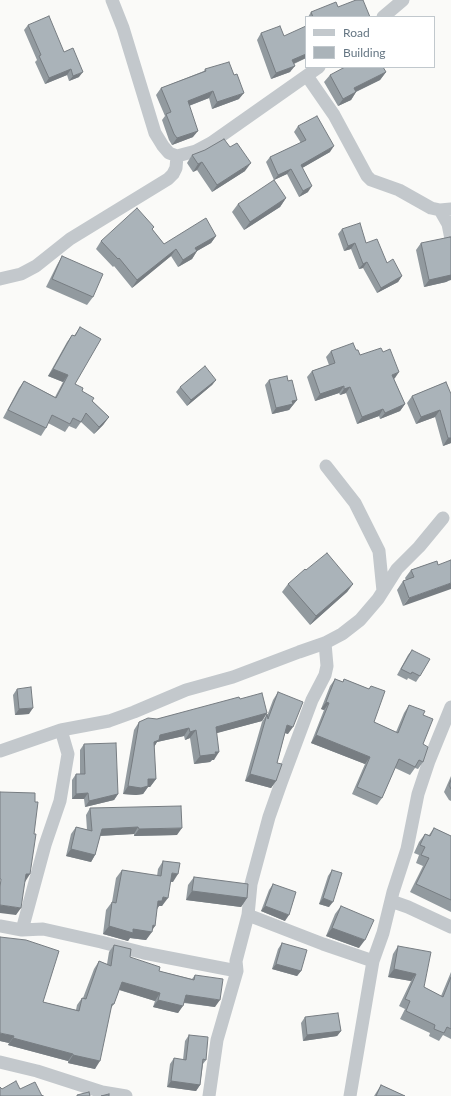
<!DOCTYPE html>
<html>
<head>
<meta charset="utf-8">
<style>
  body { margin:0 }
  #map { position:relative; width:451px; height:1096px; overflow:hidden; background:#fafaf8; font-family:Lato,sans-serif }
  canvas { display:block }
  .legend { position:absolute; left:305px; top:16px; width:130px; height:52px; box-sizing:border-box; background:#fff; border:1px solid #c1c8cd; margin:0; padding:5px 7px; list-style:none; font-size:12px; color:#657683 }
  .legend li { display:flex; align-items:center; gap:8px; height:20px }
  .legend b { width:20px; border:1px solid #c1c8cd }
</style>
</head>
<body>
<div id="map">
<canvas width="451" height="1096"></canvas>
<ul class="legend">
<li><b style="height:5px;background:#c3c8cc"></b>Road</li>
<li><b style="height:11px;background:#aab3b9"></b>Building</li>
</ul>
</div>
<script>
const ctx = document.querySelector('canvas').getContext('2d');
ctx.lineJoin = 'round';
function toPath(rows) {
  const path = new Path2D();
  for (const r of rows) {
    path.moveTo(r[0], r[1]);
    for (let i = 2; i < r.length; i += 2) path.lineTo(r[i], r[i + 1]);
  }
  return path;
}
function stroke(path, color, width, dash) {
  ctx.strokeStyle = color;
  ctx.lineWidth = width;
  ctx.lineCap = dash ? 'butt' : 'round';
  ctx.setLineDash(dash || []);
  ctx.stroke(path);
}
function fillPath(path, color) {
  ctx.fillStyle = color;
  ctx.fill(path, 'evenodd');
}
const minor = toPath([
  [112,0,123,28,155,133,163,146,169,153,177,156,196,151,211,143,319,67],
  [383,17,403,0],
  [307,76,334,115,367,176,371,180,399,190,431,208,440,210,451,209],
  [440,210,448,224,451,239],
  [0,279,21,274,36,266,70,239,168,179,173,174,176,168,177,156],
  [326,466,355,503,379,551,383,591],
  [61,730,109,721,134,712,186,690,233,677,299,652,325,643,342,634,360,620,378,599,397,569,419,547,443,518],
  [0,751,61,730,68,754,60,801,45,845,22,930],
  [391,901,408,907,451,927],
  [248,915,323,944,373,961],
  [0,926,22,930,43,929,101,942,144,953,237,971],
  [0,1062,37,1071,102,1092,126,1096],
  [209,1096,217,1040,237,971,236,961,248,915,251,884,269,817,281,783,312,700,325,675,327,666,325,643],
  [350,1096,373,961,383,933,393,892,407,849,418,794,429,761,451,707]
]);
const wall = toPath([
  [338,7,370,17,308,17,311,12],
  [28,25,64,52,79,77,69,81,67,75,45,84,35,62,37,60,24,30],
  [261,33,284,36,306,58,294,64,290,72,271,79,257,40],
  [205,69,239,99,212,109,209,98,189,106,193,137,172,145,169,140,162,120,165,116,156,95,161,88,204,71],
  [386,72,380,80,356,92,351,100,338,106,324,82,330,75],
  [298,126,330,152,302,168,308,192,299,197,287,174,274,180,266,162,270,157,301,143,294,132],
  [192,155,245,171,212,192,197,170,193,172,187,163],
  [286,198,280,207,244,230,232,212,238,204],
  [154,227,152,229,164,244,216,236,211,243,197,251,192,259,178,267,171,256,132,288,114,266,113,267,96,249,101,241],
  [342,229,366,243,387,263,402,276,398,282,377,293,363,268,359,269,351,249,344,251,338,234],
  [421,243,448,281,446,282,424,287,416,250],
  [62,256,93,297,87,305,46,287,57,265],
  [80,327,75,384,109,417,103,425,94,434,81,422,76,429,69,426,65,432,48,423,46,428,41,436,3,418,19,388,24,381,55,397,63,382,48,376,67,342,72,335,74,336],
  [356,350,360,355,383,352,395,378,394,379,405,404,400,411,380,419,379,416,357,424,346,393,340,395,339,393,315,401,307,377,312,371,329,365,326,357,331,351],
  [216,380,212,385,187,406,176,392,180,387],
  [269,380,288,381,297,400,289,410,272,414,265,385],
  [446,382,451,443,443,446,435,417,416,424,407,403,412,396],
  [437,561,403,606,397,590,403,581,406,580,405,578,411,570],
  [306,570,353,584,347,592,310,625,282,592,288,584],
  [412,650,420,676,416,682,408,678,407,680,397,675,408,655],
  [335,679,343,682,344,679,369,689,371,686,374,722,396,732,404,713,409,705,423,715,423,762,418,769,415,768,410,775,395,768,382,798,377,805,352,794,365,764,311,743,324,710,321,709,330,686],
  [17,689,29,714,15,715,13,695],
  [278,692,288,734,285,733,277,763,276,781,271,788,245,781,262,722,267,714,267,716,273,700],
  [240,699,267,713,262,721,216,733,214,760,212,760,210,762,194,764,190,738,185,740,184,736,157,742,154,747,156,779,150,787,148,787,143,794,136,795,123,794,134,730,139,722,157,719],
  [84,744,118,794,114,800,85,807,84,799,72,799,72,780,76,774,80,774,80,750],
  [451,776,451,801,449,800,444,792],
  [90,808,177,835,134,836,134,834,100,836,95,855,91,862,66,856,71,834,76,827,87,830,86,815],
  [434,828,451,836,451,912,410,892,423,866,416,863,419,855,414,853,419,842,425,834,429,835],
  [163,861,173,882,170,882,162,906,159,906,157,909,155,926,146,940,130,938,128,941,103,934,106,910,112,902,116,878,122,870,157,876,158,869],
  [332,870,329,907,319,904,328,876],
  [194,877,247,898,241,907,186,900,188,885],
  [273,884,285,921,261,911,269,890],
  [341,906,359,948,326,936,335,914],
  [282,943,301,971,297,976,272,969,278,949],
  [114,945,130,957,159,971,192,979,195,975,215,1007,184,1003,178,1013,153,1007,155,1001,119,990,114,1004,111,1008,95,1069,68,1063,68,1061,8,1045,9,1043,0,1041,43,1002,76,1010,77,1005,82,998,83,998,94,969,99,961,107,964,109,952],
  [398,946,424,987,441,996,451,972,451,1039,443,1035,439,1041,429,1036,430,1033,400,1019,405,1009,399,1006,411,981,388,977,393,954],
  [305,1017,341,1031,337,1036,303,1041,301,1023],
  [189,1035,206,1060,203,1064,200,1085,196,1091,167,1087,170,1064,174,1058,183,1060,185,1041],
  [381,1085,405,1096,374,1096]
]);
const shadedWall = toPath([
  [306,54,306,58,288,66,292,60],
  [295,66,290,72,271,79,276,73],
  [71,69,67,75,45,84,49,78],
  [83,72,79,77,69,81,73,76],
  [386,72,380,80,349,95,354,88],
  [213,91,209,98,183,108,188,101],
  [356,92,351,100,338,106,343,99],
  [244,93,239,99,212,109,217,102],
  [198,131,193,137,172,145,177,138],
  [334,146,330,152,297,171,301,165],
  [202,162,197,170,193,172,198,164],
  [251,163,245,171,212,192,217,185],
  [291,169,287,174,274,180,278,175],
  [312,186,308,192,299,197,303,191],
  [286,198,280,207,244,230,250,222],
  [216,236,211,243,190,255,195,248],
  [355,243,351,249,344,251,348,246],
  [176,249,171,256,132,288,137,280],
  [197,251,192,259,178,267,183,260],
  [367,262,363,268,359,269,363,264],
  [451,274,451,280,448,281,446,282,424,287,429,280],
  [402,276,398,282,377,293,381,288],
  [53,369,68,375,63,382,48,376],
  [399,372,395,378,388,381,392,375],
  [216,380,212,385,187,406,191,400],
  [344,386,339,393,315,401,320,394],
  [350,387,346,393,340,395,344,389],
  [297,400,289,410,272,414,276,408,292,401],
  [405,404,400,411,380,419,385,413],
  [383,409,379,416,357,424,362,417],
  [440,410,435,417,416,424,421,417],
  [109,417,103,425,94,434,99,427],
  [448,438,451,438,451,443,443,446],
  [451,583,451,589,403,606,409,598],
  [353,584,347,592,310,625,316,616],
  [326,702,329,703,324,710,321,709],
  [33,708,29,714,15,715,19,709],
  [267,713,262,721,210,735,216,727],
  [287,725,293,727,288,734,282,732],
  [189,728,184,736,157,742,154,747,154,742,160,735],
  [196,730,190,738,185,740,190,732],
  [316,735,370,757,365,764,311,743],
  [215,752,219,752,214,760,212,760,210,762,194,764,200,756],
  [250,774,276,781,271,788,245,781],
  [148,779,156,779,150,787,148,787,143,794,136,795,123,794,128,786],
  [88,793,84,799,72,799,76,794],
  [118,794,114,800,85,807,89,801],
  [138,827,134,834,97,836,102,829],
  [182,828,177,835,134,836,139,829],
  [71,849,95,855,91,862,66,856],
  [172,873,178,874,173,882,166,881],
  [26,874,30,874,25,882,21,881],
  [192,891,247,898,241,907,186,900],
  [163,897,168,898,162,906,159,906,157,909,158,901],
  [323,898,333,902,329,907,319,904],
  [0,905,21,908,16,915,0,913],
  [265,906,289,915,285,921,261,911],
  [153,925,155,926,150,932,152,932,146,940,130,938,128,941,103,934,109,926,133,929],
  [332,928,365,940,359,948,326,936],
  [276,964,301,971,297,976,272,969],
  [394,969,416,974,411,981,388,977],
  [122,982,160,993,155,1001,117,989],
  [186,995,220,1000,215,1007,181,1002],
  [158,1000,183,1006,178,1013,153,1007],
  [341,1031,337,1036,303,1041,307,1035],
  [0,1033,14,1036,9,1043,0,1041],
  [13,1038,73,1054,68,1061,8,1045],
  [73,1055,100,1061,95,1069,68,1063],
  [171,1081,200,1085,196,1091,167,1087]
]);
const building = toPath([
  [356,0,363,0,370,17,313,17,311,12,336,2,338,7,356,0],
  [49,16,64,52,73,48,83,72,73,76,71,69,49,78,39,56,41,55,28,25,49,16],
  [280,26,284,36,306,26,306,54,292,60,295,66,276,73,261,33,280,26],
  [229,62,234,75,237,74,244,93,217,102,213,91,188,101,198,131,177,138,174,134,166,114,171,112,161,88,206,71,205,69,229,62],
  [345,67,383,67,386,72,354,88,356,92,343,99,330,75,345,67],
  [317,116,334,146,301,165,312,186,303,191,291,169,278,175,270,157,306,140,298,126,317,116],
  [224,139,230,147,237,143,251,163,217,185,202,162,198,164,192,155,205,150,224,139],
  [274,180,286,198,250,222,238,204,274,180],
  [137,208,154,227,152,229,164,244,206,218,216,236,195,248,197,251,183,260,176,249,137,280,119,258,118,259,101,241,137,208],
  [360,223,366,243,377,239,387,263,393,259,402,276,381,288,367,262,363,264,355,243,348,246,342,229,360,223],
  [450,237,451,237,451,275,429,280,421,243,450,237],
  [62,256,103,274,93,297,52,279,62,256],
  [80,327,101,339,75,384,83,388,82,391,94,398,92,401,109,417,99,427,86,413,81,422,73,418,70,424,52,415,46,428,8,410,24,381,56,398,68,375,53,369,72,335,75,336,80,327],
  [353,343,356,350,358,350,360,355,381,348,383,352,390,349,399,372,392,375,405,404,385,413,383,409,362,417,350,387,344,389,344,386,320,394,312,371,335,363,331,351,353,343],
  [205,366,216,380,191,400,180,387,205,366],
  [287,376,288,381,292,380,297,400,292,401,293,404,276,408,269,380,287,376],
  [446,382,451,394,451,438,448,438,440,410,421,417,412,396,446,382],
  [327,553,353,584,316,616,288,584,305,569,306,570,327,553],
  [451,560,451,583,409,598,403,581,414,577,411,570,437,561,438,565,451,560],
  [412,650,430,659,420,676,412,672,411,674,401,669,412,650],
  [335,679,343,682,344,679,369,689,371,686,385,691,374,722,398,733,409,705,425,711,423,715,433,719,423,744,428,747,423,762,419,760,415,767,399,759,382,798,357,787,370,757,316,735,329,703,326,702,335,679],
  [31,687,33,708,19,709,17,689,31,687],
  [278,692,303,702,293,727,287,725,277,763,282,764,276,781,250,774,267,714,268,719,278,692],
  [262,693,267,713,216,727,219,752,215,752,216,754,200,756,196,730,190,732,189,728,160,735,159,740,154,742,156,779,148,779,148,786,141,788,128,786,139,722,148,718,157,719,239,697,240,699,262,693],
  [116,743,118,794,89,801,88,793,76,794,76,774,85,774,84,744,116,743],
  [451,780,451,789,449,785,451,780],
  [0,792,35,793,35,802,38,802,34,834,36,834,30,874,26,874,21,908,0,905,0,887,1,879,0,879,0,792],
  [181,806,182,828,139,829,138,827,102,829,95,855,71,849,76,827,92,831,90,808,181,806],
  [434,828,451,836,451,900,416,884,429,858,421,855,425,847,420,845,425,834,430,836,434,828],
  [163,861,180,863,178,874,172,873,168,898,163,897,162,901,158,901,155,926,153,925,152,932,133,929,133,933,109,926,112,902,116,903,122,870,161,876,163,861],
  [332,870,342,873,333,902,323,898,332,870],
  [194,877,248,884,247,898,192,891,194,877],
  [273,884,296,892,289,915,265,906,273,884],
  [341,906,374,920,365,940,332,928,341,906],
  [0,937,26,940,59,951,43,1002,79,1011,82,998,86,999,99,961,111,966,114,945,131,949,130,957,160,967,159,971,194,980,195,975,223,979,220,1000,186,995,183,1006,158,1000,160,993,122,982,114,1004,112,1004,100,1061,73,1055,73,1054,13,1038,14,1036,0,1033,0,937],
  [282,943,307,950,301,971,276,964,282,943],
  [398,946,431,952,424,987,443,997,451,977,451,1029,447,1027,444,1033,434,1029,435,1025,406,1011,410,1001,405,999,416,974,394,969,398,946],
  [338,1013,341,1031,307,1035,305,1017,338,1013],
  [189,1035,208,1037,206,1060,203,1059,200,1085,171,1081,174,1058,186,1060,189,1035],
  [16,1081,20,1089,35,1082,42,1096,43,1095,43,1096,0,1096,0,1087,2,1089,16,1081],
  [381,1085,405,1096,376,1096,381,1085],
  [89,1092,90,1096,77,1096,77,1095,89,1092],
  [109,1094,109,1096,101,1096,109,1094]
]);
stroke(minor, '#c3c8cc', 13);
fillPath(wall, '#929a9f');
fillPath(shadedWall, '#777d82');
fillPath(building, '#aab3b9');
stroke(building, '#777d82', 1);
</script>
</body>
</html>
